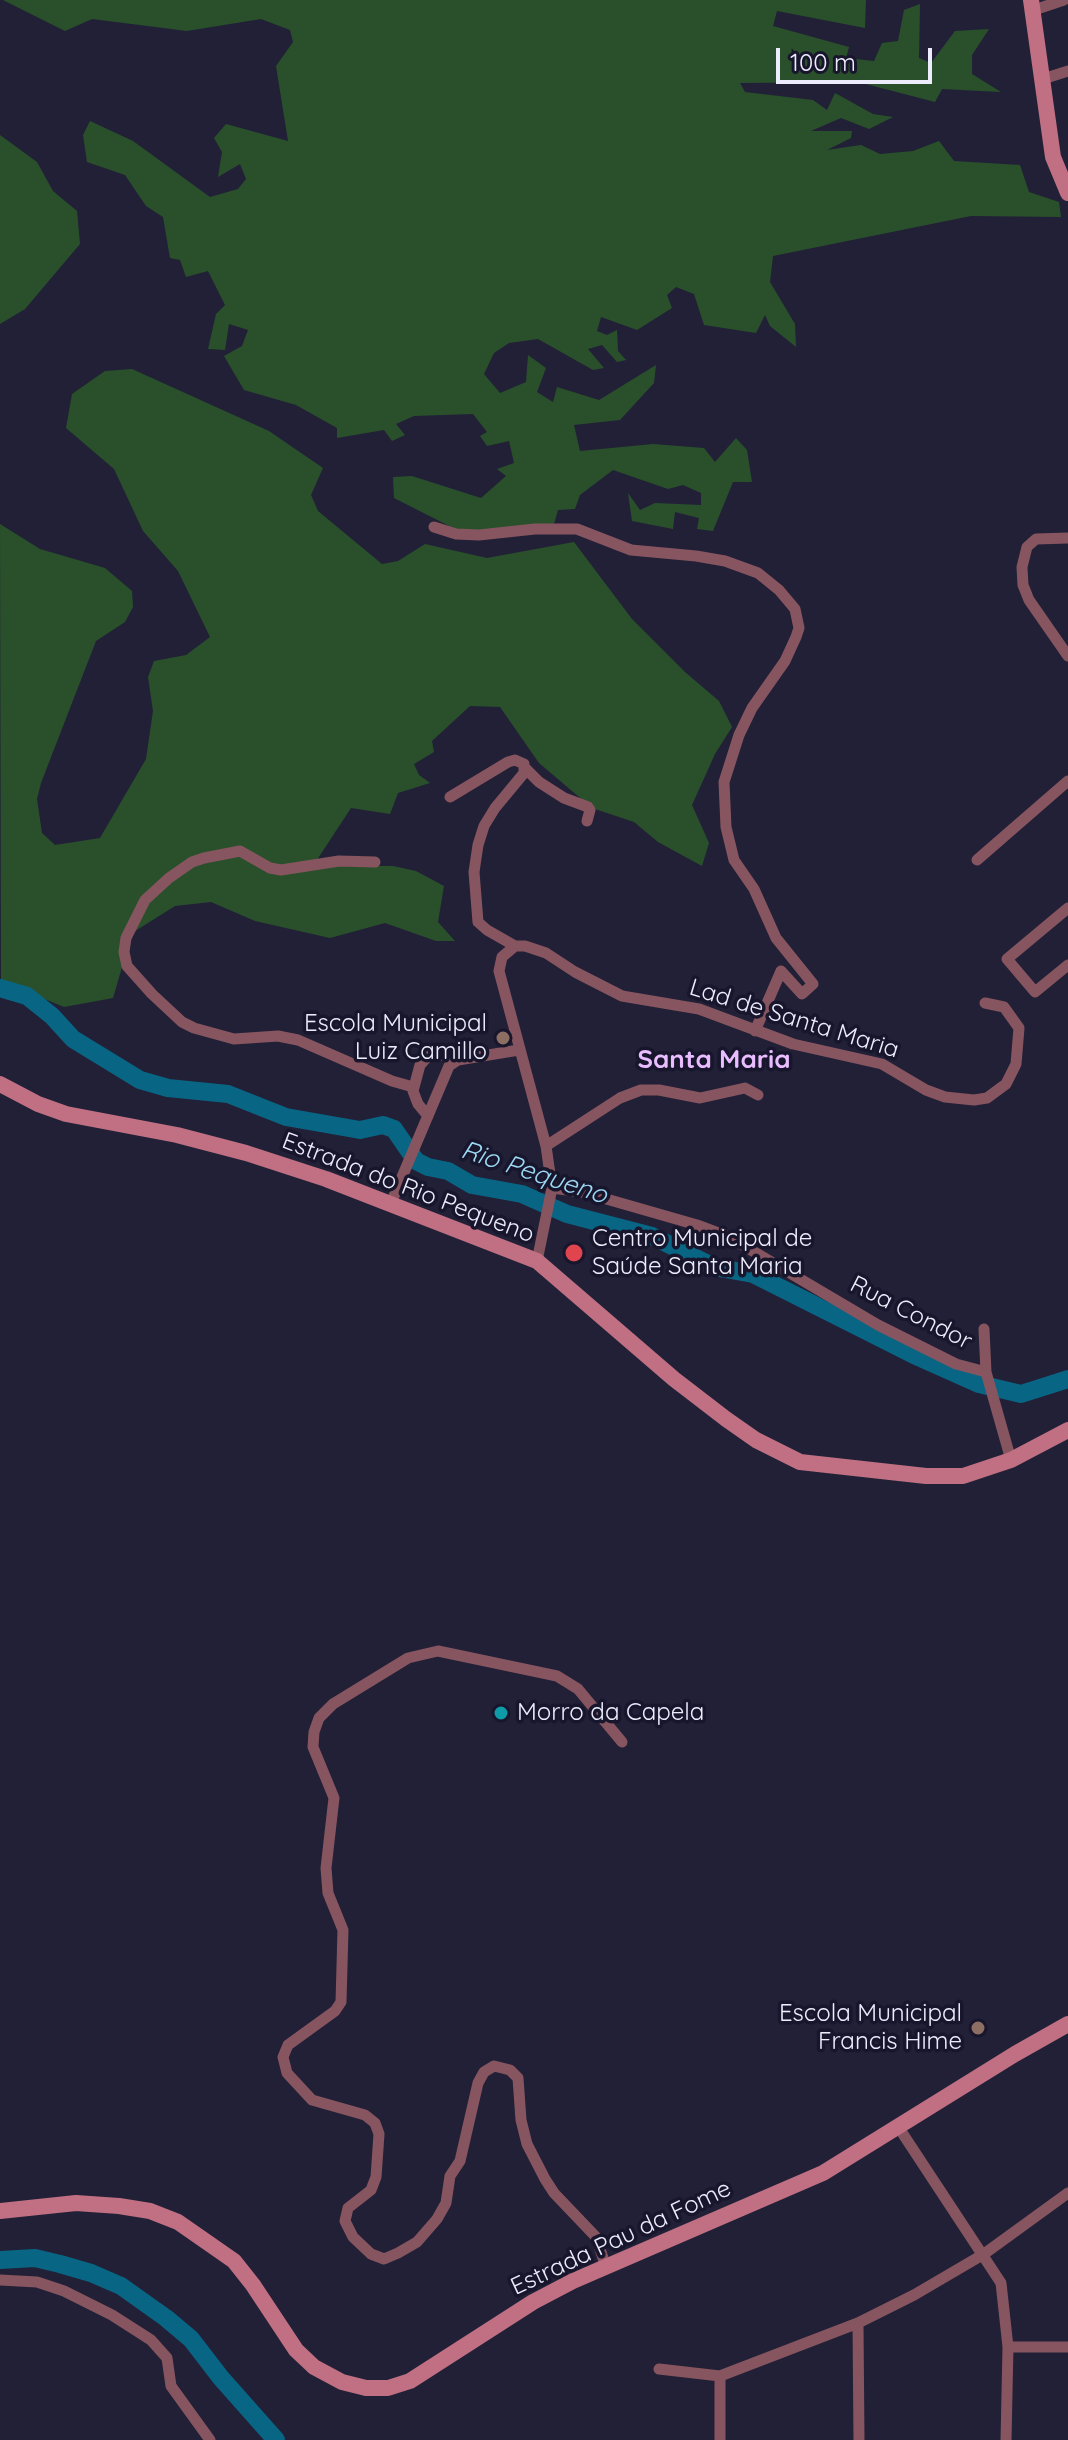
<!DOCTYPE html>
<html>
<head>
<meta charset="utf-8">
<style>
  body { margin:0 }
  #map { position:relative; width:1068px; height:2440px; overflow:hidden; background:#212037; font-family:Quicksand,sans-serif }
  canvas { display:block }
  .scale { position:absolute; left:776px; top:48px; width:156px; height:36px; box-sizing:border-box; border:4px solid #ececfc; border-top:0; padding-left:10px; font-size:24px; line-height:28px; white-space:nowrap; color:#ececfc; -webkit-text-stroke:6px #18162c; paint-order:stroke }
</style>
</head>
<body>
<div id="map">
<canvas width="1068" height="2440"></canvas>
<div class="scale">100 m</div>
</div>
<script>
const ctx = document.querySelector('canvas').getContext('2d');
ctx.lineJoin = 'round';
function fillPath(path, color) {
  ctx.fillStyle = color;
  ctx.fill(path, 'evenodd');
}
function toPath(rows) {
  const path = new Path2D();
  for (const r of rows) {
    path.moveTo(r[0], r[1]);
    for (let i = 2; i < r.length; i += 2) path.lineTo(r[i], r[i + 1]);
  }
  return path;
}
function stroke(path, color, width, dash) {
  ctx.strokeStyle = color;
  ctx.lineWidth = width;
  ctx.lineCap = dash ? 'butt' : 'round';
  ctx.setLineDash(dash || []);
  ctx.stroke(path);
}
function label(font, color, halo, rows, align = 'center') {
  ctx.font = font + ' Quicksand,sans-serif';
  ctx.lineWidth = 7;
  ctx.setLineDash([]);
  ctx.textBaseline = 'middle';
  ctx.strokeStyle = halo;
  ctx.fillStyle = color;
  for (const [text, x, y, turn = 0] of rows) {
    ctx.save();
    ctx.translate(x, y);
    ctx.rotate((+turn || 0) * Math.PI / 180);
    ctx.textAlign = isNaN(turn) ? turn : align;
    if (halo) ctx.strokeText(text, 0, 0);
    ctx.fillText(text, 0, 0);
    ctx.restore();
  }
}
const green = toPath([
  [3,0,866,0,865,28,777,11,773,26,849,47,846,58,874,61,882,43,898,41,904,10,920,4,919,58,931,63,955,31,989,29,972,55,972,74,1001,92,942,89,935,102,858,82,740,83,745,92,813,100,827,110,835,93,873,114,893,117,869,129,841,118,811,131,852,131,851,138,827,150,861,145,880,154,913,151,939,141,954,161,1020,165,1029,192,1059,202,1061,217,971,216,773,256,770,282,795,324,796,347,770,326,765,315,756,333,704,325,694,294,676,287,667,295,672,308,637,330,601,317,597,331,607,335,617,330,618,351,626,360,617,362,602,345,588,349,604,368,593,370,538,339,509,343,494,353,484,374,500,393,526,382,528,355,546,368,537,392,553,402,557,387,599,400,656,365,654,383,620,420,574,425,580,451,653,444,704,448,715,462,736,438,747,450,752,482,733,482,713,531,697,529,699,518,675,512,673,529,632,521,628,493,640,510,655,503,701,505,701,493,683,485,668,489,613,470,580,495,575,509,558,510,554,524,463,533,394,498,393,477,412,476,481,498,506,476,497,469,514,463,509,441,487,446,480,436,487,432,473,414,414,416,396,424,405,435,392,441,384,430,337,438,337,428,296,405,244,390,224,356,242,346,248,330,229,324,225,350,208,349,216,314,225,305,208,271,186,277,180,260,170,258,163,217,146,206,125,175,87,162,83,135,90,121,133,141,210,197,238,189,246,179,240,164,218,177,222,152,214,138,226,124,288,141,276,66,293,42,290,30,261,19,187,31,92,19,65,31],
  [0,135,37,162,53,191,77,211,80,244,25,309,0,324],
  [132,369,269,431,323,468,311,495,318,511,382,564,398,561,425,544,487,558,574,542,632,619,685,672,719,701,732,727,715,754,692,805,709,843,702,866,658,842,634,822,592,808,539,763,500,707,470,706,432,741,434,752,414,764,419,775,430,783,398,793,390,814,351,808,313,866,393,866,416,871,444,886,438,922,455,941,436,941,385,923,330,938,255,921,211,902,175,906,132,933,113,998,64,1007,1,981,0,524,40,549,105,568,132,591,133,607,125,622,96,641,41,783,37,799,42,833,55,845,100,838,146,759,153,711,148,677,154,661,186,655,210,637,178,571,143,531,114,469,66,428,72,394,105,371]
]);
const river = toPath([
  [0,988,27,996,52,1016,73,1039,140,1080,168,1088,228,1094,286,1117,360,1130,383,1125,394,1129,416,1161,428,1167,448,1171,472,1185,522,1194,567,1214,652,1236,714,1267,753,1274,914,1355,979,1384,1021,1394,1068,1379],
  [0,2260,35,2258,60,2264,91,2273,121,2286,166,2318,191,2339,221,2378,276,2440]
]);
const street = toPath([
  [1034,10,1064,0],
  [1043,79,1068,71],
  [434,527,456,534,479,535,535,529,577,529,631,550,696,556,725,561,758,573,779,590,795,609,799,628,796,637,785,661,752,708,739,735,724,782,726,827,734,860,754,889,776,938,813,984,802,994,781,971,755,1031],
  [1068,538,1036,539,1027,547,1022,567,1023,585,1029,600,1068,656],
  [526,769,539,782,564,798,588,807,590,810,587,821],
  [450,797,508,762,515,760,524,764,524,773,495,808,484,826,478,845,474,872,478,922,487,930,515,946,525,946,546,953,575,972,622,996,699,1009,793,1044,882,1064,926,1090,945,1097,974,1100,987,1098,1006,1084,1016,1064,1019,1028,1004,1007,985,1003],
  [977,860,1068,781],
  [375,862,339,861,281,870,270,868,240,851,204,858,192,862,169,878,145,900,126,938,124,952,127,966,152,994,182,1022,194,1028,234,1039,278,1036,298,1040,392,1081,413,1087],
  [1068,908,1007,959,1035,992,1068,965],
  [515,946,502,957,499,971,546,1146,552,1188,537,1261],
  [428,1116,418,1104,413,1091,420,1065,428,1056,434,1054,449,1056,458,1060],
  [546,1146,620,1098,641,1090,659,1090,700,1098,745,1088,758,1095],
  [552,1188,582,1192,697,1225,729,1237,878,1325,956,1364,986,1372],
  [391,1203,449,1066,458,1060,519,1050],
  [984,1329,986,1372,1011,1460],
  [899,2128,1001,2283,1008,2347,1006,2440],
  [606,2267,596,2237,554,2193,545,2179,527,2144,521,2120,518,2078,510,2070,494,2066,484,2072,478,2083,460,2161,450,2176,446,2203,437,2219,417,2242,398,2253,384,2259,371,2254,353,2237,345,2221,348,2208,371,2190,376,2177,379,2134,375,2123,365,2115,312,2100,287,2073,283,2057,288,2045,335,2011,341,2002,343,1930,328,1893,326,1868,334,1798,313,1747,314,1732,319,1718,333,1704,408,1658,438,1651,557,1676,578,1689,622,1742],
  [0,2280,37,2282,64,2291,112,2315,151,2340,167,2358,171,2386,210,2440],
  [858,2323,859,2440],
  [1008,2347,1068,2347],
  [659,2369,720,2376,858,2323,914,2295,984,2254,1068,2193],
  [720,2376,720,2440]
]);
const secondary = toPath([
  [1031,0,1053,157,1068,193],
  [0,1084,38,1104,66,1114,177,1135,246,1153,326,1179,537,1261,674,1379,726,1419,756,1440,800,1462,926,1476,963,1476,1011,1460,1068,1430],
  [0,2211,76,2203,119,2206,150,2211,178,2222,234,2261,253,2285,296,2350,314,2367,342,2382,366,2388,388,2388,410,2381,533,2302,573,2281,823,2173,1015,2054,1068,2024]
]);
const markers = [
  [503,1038,8,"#8d6e63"],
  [574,1253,10,"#e0444e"],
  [501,1713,8,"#0f9aa8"],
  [978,2028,8,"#8d6e63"]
];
const streetNames = [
  ["Lad de Santa Maria",794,1019,17],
  ["Estrada do Rio Pequeno",408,1188,21],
  ["Rua Condor",911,1313,27],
  ["Estrada Pau da Fome",621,2238,-25]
];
const poiNames = [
  ["Escola Municipal",487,1024],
  ["Luiz Camillo",487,1052],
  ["Centro Municipal de",592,1239,"left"],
  ["Saúde Santa Maria",592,1267,"left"],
  ["Morro da Capela",517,1713,"left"],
  ["Escola Municipal",962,2014],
  ["Francis Hime",962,2042]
];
const neighbourhoodNames = [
  ["Santa Maria",714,1060]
];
const waterNames = [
  ["Rio Pequeno",534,1173,18]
];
fillPath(green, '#2a502b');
stroke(river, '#096584', 18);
stroke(street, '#87555f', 11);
stroke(secondary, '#c07082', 16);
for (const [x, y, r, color] of markers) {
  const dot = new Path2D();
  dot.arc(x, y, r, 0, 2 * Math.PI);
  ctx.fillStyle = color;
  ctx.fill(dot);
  stroke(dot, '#18162c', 3);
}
label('24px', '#ececfc', '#18162c', streetNames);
label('24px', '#ececfc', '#18162c', poiNames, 'right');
label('bold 26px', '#e8bcfe', '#18162c', neighbourhoodNames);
label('italic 26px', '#9cd8f4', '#18162c', waterNames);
</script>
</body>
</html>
